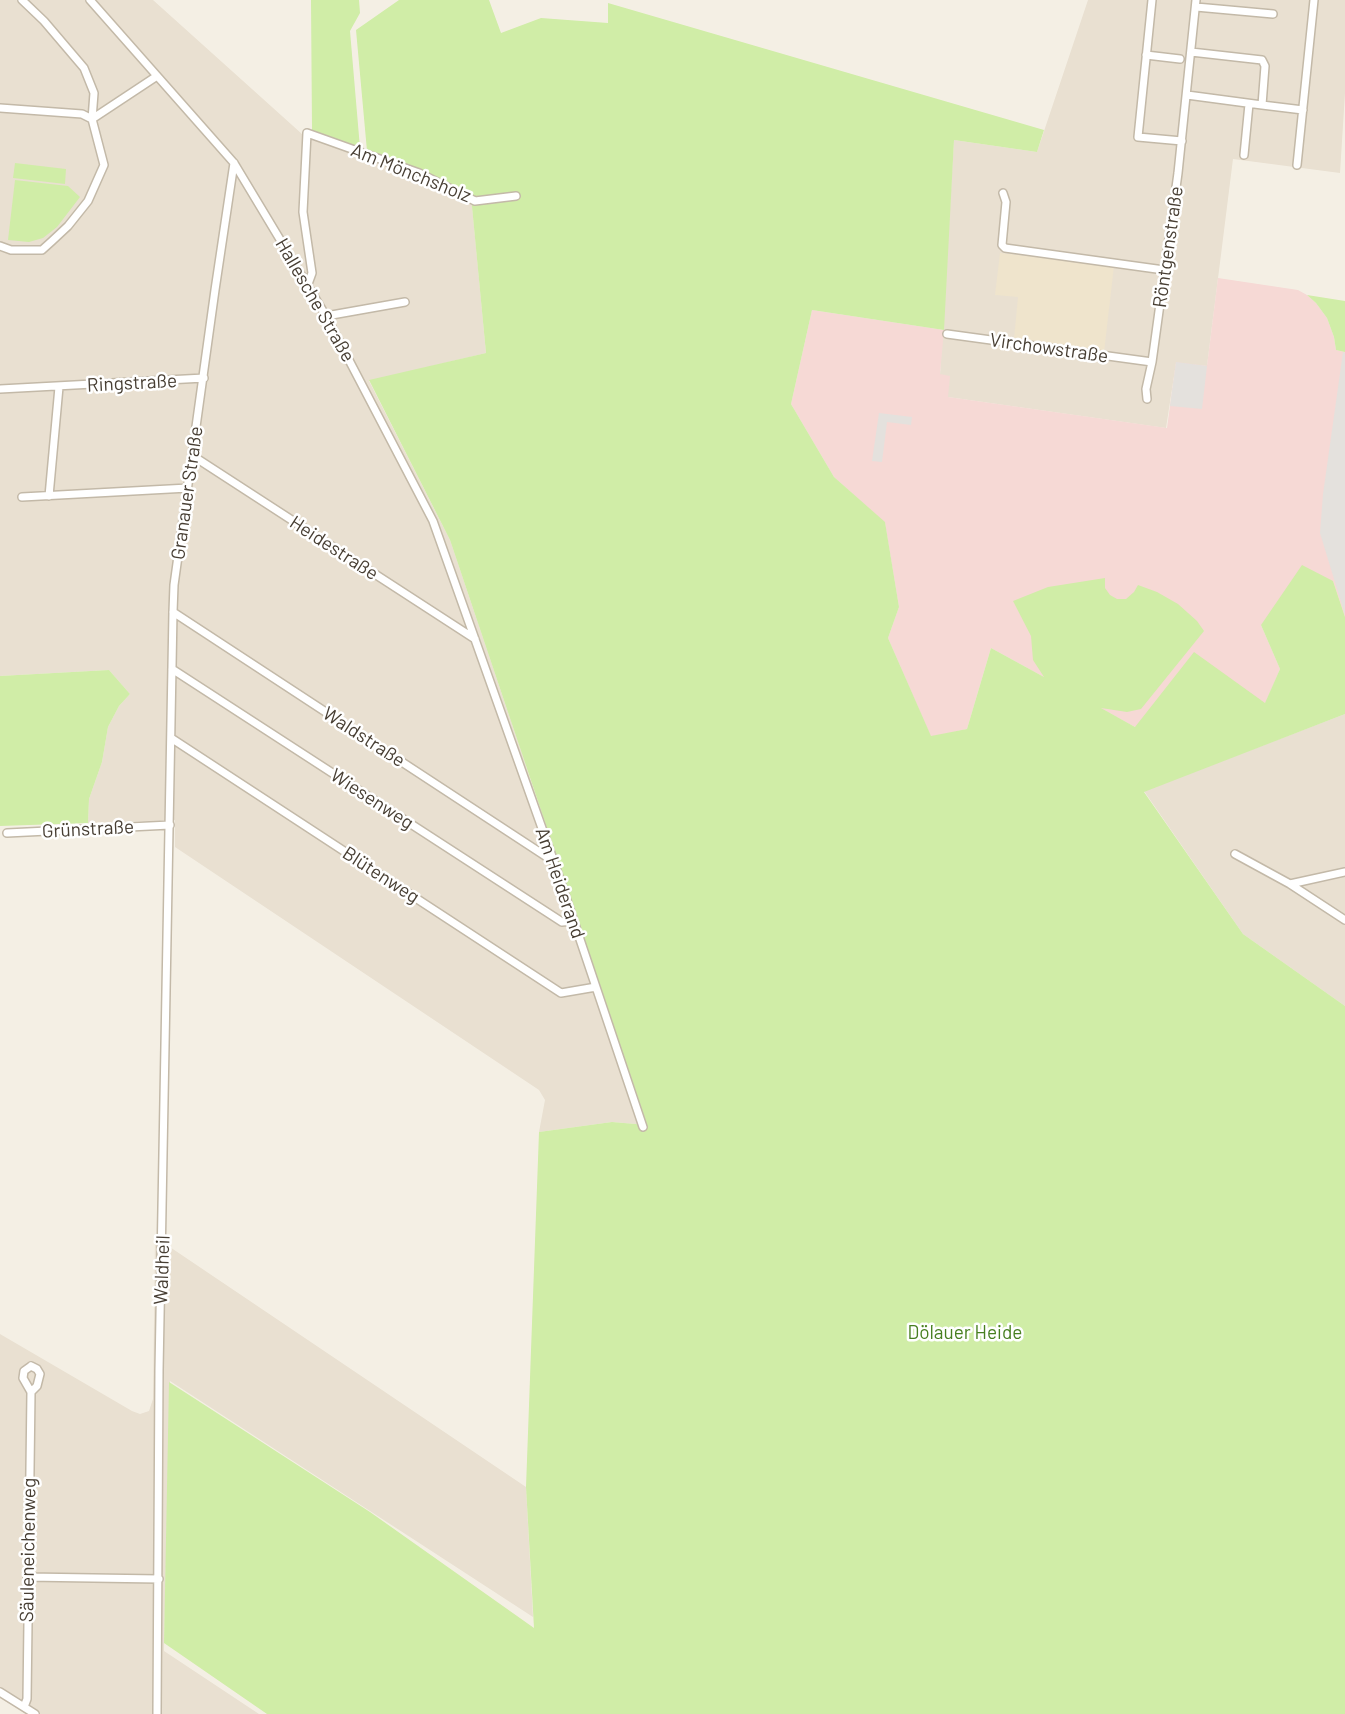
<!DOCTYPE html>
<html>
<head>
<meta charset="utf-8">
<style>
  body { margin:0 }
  canvas { display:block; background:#f4efe4 }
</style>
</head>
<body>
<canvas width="1345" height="1714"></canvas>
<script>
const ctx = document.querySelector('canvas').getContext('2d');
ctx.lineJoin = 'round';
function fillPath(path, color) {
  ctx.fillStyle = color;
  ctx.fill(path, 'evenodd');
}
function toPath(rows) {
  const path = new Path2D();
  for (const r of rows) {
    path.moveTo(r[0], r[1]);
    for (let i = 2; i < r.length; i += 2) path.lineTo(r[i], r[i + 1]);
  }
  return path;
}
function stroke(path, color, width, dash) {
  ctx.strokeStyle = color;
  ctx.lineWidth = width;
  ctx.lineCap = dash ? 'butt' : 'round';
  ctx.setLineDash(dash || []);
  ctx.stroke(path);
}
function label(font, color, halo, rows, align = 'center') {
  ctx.font = font + ' Barlow,sans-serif';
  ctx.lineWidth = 5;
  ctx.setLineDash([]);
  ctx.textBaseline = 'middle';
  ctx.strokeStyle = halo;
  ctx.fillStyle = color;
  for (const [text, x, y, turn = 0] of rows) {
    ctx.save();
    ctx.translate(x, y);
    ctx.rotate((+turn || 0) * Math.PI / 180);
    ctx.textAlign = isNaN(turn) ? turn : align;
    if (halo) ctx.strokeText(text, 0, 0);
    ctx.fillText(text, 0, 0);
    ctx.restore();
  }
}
const residential = toPath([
  [0,0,153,0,302,134,305,129,312,130,360,148,420,170,471,195,486,353,369,381,450,540,647,1125,612,1122,539,1132,545,1100,539,1090,175,847,175,820,88,823,89,799,102,762,108,727,119,706,130,694,109,670,0,676],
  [1088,0,1345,0,1345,93,1340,173,1233,159,1207,366,1176,363,1166,428,948,397,940,375,954,140,1037,152],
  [1345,714,1345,1006,1243,934,1144,791],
  [155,1237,526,1487,533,1617,170,1381,164,1651,259,1714,26,1714,0,1698,0,1334,132,1411,140,1414,149,1411,153,1399]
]);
const education = toPath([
  [1000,253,1114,266,1104,352,1014,339,1018,297,995,295]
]);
const medical = toPath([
  [1218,278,1298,290,1307,295,1316,303,1327,318,1334,337,1336,350,1345,352,1345,617,1333,581,1261,625,1280,669,1265,704,1135,727,991,648,967,729,931,737,888,638,899,607,885,523,834,477,791,404,812,310,944,330,940,374,950,376,948,397,1167,428,1176,362,1207,366]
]);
const green = toPath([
  [311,0,359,0,360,13,350,31,360,148,312,130],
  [399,0,489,0,501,33,541,18,608,23,608,3,1044,130,1037,152,954,140,944,330,812,310,791,404,834,477,885,522,899,607,888,638,931,736,967,729,991,648,1044,677,1033,660,1031,636,1013,601,1048,587,1105,578,1105,588,1110,595,1117,599,1126,599,1134,592,1138,585,1157,592,1178,604,1197,621,1204,631,1141,709,1127,712,1101,708,1135,727,1194,652,1265,703,1280,669,1261,625,1302,565,1333,581,1345,617,1345,714,1144,792,1243,934,1345,1006,1345,1714,267,1714,164,1643,169,1382,370,1512,534,1628,526,1487,539,1132,612,1122,647,1125,450,540,369,380,486,353,471,196,420,170,367,151,356,30],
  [15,163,66,169,65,184,13,178],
  [15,180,68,186,80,197,57,227,43,238,29,242,8,240],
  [1307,295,1345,301,1345,352,1336,350,1334,337,1327,318,1316,303],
  [109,670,130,694,119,706,108,727,102,762,89,799,88,823,0,826,0,676]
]);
const parking = toPath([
  [1343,352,1345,353,1345,615,1320,533,1323,494],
  [1176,362,1207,366,1202,409,1170,406],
  [879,413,912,417,911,425,887,422,882,462,872,461]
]);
const minor = toPath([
  [90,0,234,163,326,316,433,521,554,862,643,1127],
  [1152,0,1138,137,1182,141],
  [1196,7,1273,14],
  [1191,52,1262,60,1265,66,1262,105,1303,110],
  [1146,55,1180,59],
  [1187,95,1262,105],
  [0,108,82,114,92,119],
  [92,119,157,76],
  [1244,155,1249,104],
  [1297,165,1314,0],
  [1003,193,1006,202,1002,245,1005,248,1164,270],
  [0,246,11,250,42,250,52,241,68,226,88,201,104,165,92,119,94,93,84,68,44,21,22,0],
  [308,284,312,273,303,212,307,133,419,173,475,201,516,196],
  [326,316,405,302],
  [947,334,1152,362],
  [0,389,204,378],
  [1147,399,1146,389,1152,362,1178,173,1196,0],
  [193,456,475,639],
  [49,496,59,387],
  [22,497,188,488],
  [173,612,553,861],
  [172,669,562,922,574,921],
  [171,738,561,993,596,987],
  [7,833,170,825],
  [1235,854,1290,884,1345,872],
  [1290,884,1345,920],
  [31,1366,37,1369,40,1374,37,1386,31,1392,23,1378,24,1371,31,1366],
  [27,1577,159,1579],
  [0,1692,35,1714],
  [24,1707,27,1699,31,1392],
  [157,1714,159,1370,173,612,174,585,215,290,234,163]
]);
const streetNames = [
  ["Am Mönchsholz",411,173,22],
  ["Röntgenstraße",1168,247,-82],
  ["Hallesche Straße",315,300,60],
  ["Virchowstraße",1049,348,8],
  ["Ringstraße",132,383,-3],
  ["Granauer Straße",187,493,-82],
  ["Heidestraße",334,548,33],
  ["Waldstraße",364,737,33],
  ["Wiesenweg",372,799,33],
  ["Grünstraße",88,829,-3],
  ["Blütenweg",381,875,33],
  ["Am Heiderand",560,883,71],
  ["Waldheil",162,1270,-88],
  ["Säuleneichenweg",28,1550,-89]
];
const parkNames = [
  ["Dölauer Heide",965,1333]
];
fillPath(residential, '#e9e0d1');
fillPath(education, '#efe4cc');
fillPath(medical, '#f6d9d5');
fillPath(green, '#d0eda7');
fillPath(parking, '#e4e1dd');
stroke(minor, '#c3b9a8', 10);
stroke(minor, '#fff', 7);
label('19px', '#473e33', '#fff', streetNames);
label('19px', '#477f20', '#fff', parkNames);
</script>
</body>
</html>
